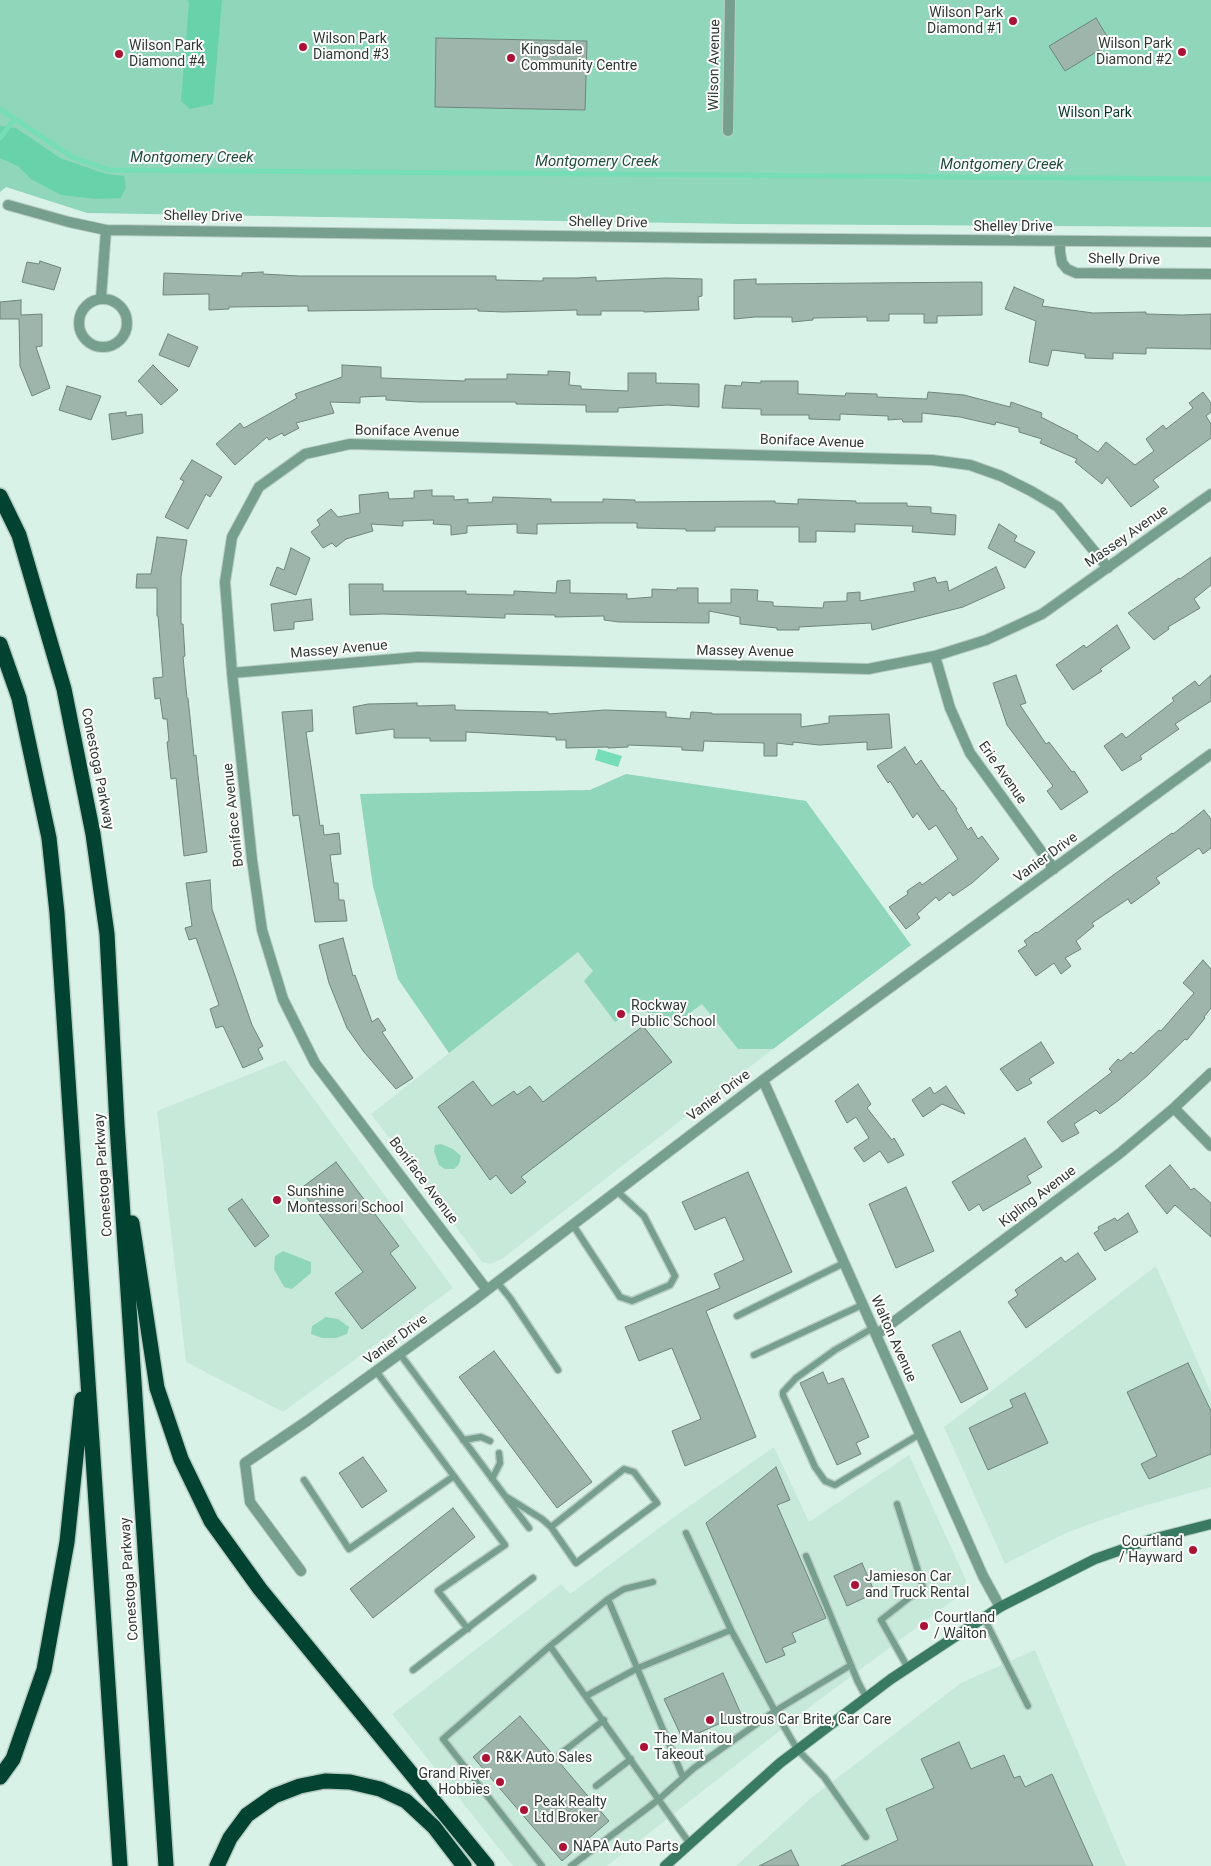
<!DOCTYPE html>
<html>
<head>
<meta charset="utf-8">
<style>
  body { margin:0 }
  canvas { display:block; background:#d9f2e7 }
</style>
</head>
<body>
<canvas width="1211" height="1866"></canvas>
<script>
const ctx = document.querySelector('canvas').getContext('2d');
ctx.lineJoin = 'round';
function fillPath(path, color) {
  ctx.fillStyle = color;
  ctx.fill(path, 'evenodd');
}
function toPath(rows) {
  const path = new Path2D();
  for (const r of rows) {
    if (r.length === 3) {
      path.moveTo(r[0] + r[2], r[1]);
      path.arc(r[0], r[1], r[2], 0, 2 * Math.PI);
      continue;
    }
    path.moveTo(r[0], r[1]);
    for (let i = 2; i < r.length; i += 2) path.lineTo(r[i], r[i + 1]);
  }
  return path;
}
function stroke(path, color, width, dash) {
  ctx.strokeStyle = color;
  ctx.lineWidth = width;
  ctx.lineCap = dash ? 'butt' : 'round';
  ctx.setLineDash(dash || []);
  ctx.stroke(path);
}
function label(font, color, halo, rows, align = 'center') {
  ctx.font = font + ' Roboto,sans-serif';
  ctx.lineWidth = 4;
  ctx.setLineDash([]);
  ctx.textBaseline = 'middle';
  ctx.strokeStyle = halo;
  ctx.fillStyle = color;
  for (const [text, x, y, turn = 0] of rows) {
    ctx.save();
    ctx.translate(x, y);
    ctx.rotate((+turn || 0) * Math.PI / 180);
    ctx.textAlign = isNaN(turn) ? turn : align;
    if (halo) ctx.strokeText(text, 0, 0);
    ctx.fillText(text, 0, 0);
    ctx.restore();
  }
}
const built = toPath([
  [626,774,806,801,911,945,773,1049,502,1259,490,1264,482,1262,371,1114,449,1053,398,979,373,886,360,794,590,790],
  [285,1060,453,1288,283,1412,186,1362,157,1111],
  [1156,1266,1211,1393,1211,1487,1140,1507,1090,1524,1066,1533,1005,1564,944,1427],
  [774,1447,809,1522,909,1455,966,1580,963,1593,814,1704,607,1866,513,1866,392,1714,561,1584,570,1594,681,1512],
  [1035,1650,1126,1866,736,1866,811,1798,961,1683]
]);
const green = toPath([
  [0,0,1211,0,1211,227,740,224,87,213,6,187,0,192],
  [626,774,806,801,911,945,773,1049,738,1049,702,1004,676,1023,658,1013,648,1013,641,1005,615,1022,584,981,593,971,578,952,449,1053,398,979,373,886,360,794,590,790],
  [441,1144,453,1149,461,1156,459,1164,454,1169,445,1169,439,1165,434,1151,435,1145],
  [283,1251,311,1262,311,1273,292,1289,284,1287,274,1269,275,1256],
  [326,1317,338,1319,349,1327,347,1334,336,1338,322,1338,311,1334,312,1326]
]);
const forest = toPath([
  [188,0,222,0,213,104,190,109,181,101,189,4],
  [0,126,16,128,60,158,106,174,124,176,126,187,121,198,97,199,61,195,31,179,18,166,0,158]
]);
const water = toPath([
  [598,749,622,756,618,767,595,760]
]);
const stream = toPath([
  [0,109,72,157,109,170,1211,179],
  [0,138,14,120]
]);
const building = toPath([
  [1096,18,1111,43,1065,71,1049,46,1096,18],
  [436,38,587,41,585,110,435,107,436,38],
  [40,261,61,268,54,290,22,282,27,262,39,264,40,261],
  [263,272,263,274,299,276,496,276,496,280,543,281,543,278,577,278,596,277,596,281,666,278,702,279,702,296,698,297,699,310,644,312,644,311,601,311,601,315,577,315,577,310,504,312,478,311,478,309,308,311,308,306,229,307,229,309,209,310,209,294,163,295,164,273,242,276,242,273,263,272],
  [756,279,756,284,982,282,982,315,937,316,937,323,924,323,924,314,889,314,889,321,867,321,867,317,813,318,813,320,792,322,792,317,755,317,734,319,734,280,756,279],
  [1014,287,1044,300,1042,306,1093,313,1146,312,1146,314,1182,315,1211,314,1211,349,1146,348,1146,354,1113,353,1113,359,1085,358,1085,354,1052,350,1048,366,1029,362,1036,321,1005,309,1014,287],
  [21,300,21,315,42,314,42,346,36,347,50,388,32,396,20,366,19,319,0,319,0,302,21,300],
  [168,334,198,347,189,367,159,355,168,334],
  [153,365,178,390,161,405,138,381,153,365],
  [342,365,381,367,381,378,465,381,465,379,507,379,507,374,548,375,548,371,570,372,569,385,581,386,581,389,628,391,628,373,656,373,656,383,699,384,699,407,667,405,618,408,618,412,586,412,586,405,516,404,516,402,419,402,386,400,386,396,360,397,360,403,330,402,334,413,296,423,299,428,284,436,282,433,269,440,267,437,235,465,216,444,240,423,244,428,297,398,295,394,342,377,342,365],
  [761,381,798,381,798,394,845,396,846,393,877,394,877,397,927,399,928,392,964,395,1010,407,1011,402,1042,413,1041,417,1078,436,1077,438,1098,452,1106,442,1135,465,1154,451,1146,439,1163,425,1166,429,1193,408,1189,403,1203,392,1211,403,1211,412,1206,416,1211,424,1211,438,1153,480,1159,487,1131,507,1107,477,1102,484,1075,462,1077,459,1040,443,1042,439,1019,432,1019,428,996,422,995,425,960,417,922,413,922,422,903,422,902,419,888,420,888,416,840,414,840,420,809,419,809,415,761,415,761,409,722,408,725,385,741,386,742,382,761,383,761,381],
  [67,386,101,396,91,420,59,410,67,386],
  [126,412,126,416,142,414,143,433,112,440,109,414,126,412],
  [192,460,222,477,210,497,206,494,188,529,165,517,184,481,180,479,192,460],
  [432,490,432,496,454,496,454,500,468,499,468,503,492,502,493,497,551,499,551,502,603,502,603,499,635,500,635,502,775,501,775,503,798,504,798,499,856,501,856,503,907,503,907,506,931,507,931,513,956,515,955,535,912,532,913,526,855,524,855,532,816,531,816,542,799,542,799,527,715,527,715,531,686,531,686,529,637,528,637,523,600,523,537,524,537,534,517,533,517,524,467,526,467,533,451,535,451,525,433,524,434,520,403,521,403,526,371,524,373,531,346,539,336,547,332,543,323,548,311,532,320,525,317,520,331,509,338,517,360,513,359,495,388,492,389,499,414,498,414,491,432,490],
  [999,524,1017,536,1014,541,1035,552,1025,568,988,548,999,524],
  [157,537,187,540,181,577,181,624,183,624,185,656,183,657,187,698,188,698,194,756,196,755,198,775,207,852,184,856,176,778,171,779,167,742,169,741,167,719,163,719,160,698,155,699,153,678,163,677,158,616,157,616,157,588,136,588,137,574,151,574,157,537],
  [291,548,310,558,296,595,270,585,277,567,284,570,291,548],
  [1211,557,1211,585,1194,599,1200,608,1168,627,1169,629,1154,640,1128,613,1179,578,1180,579,1211,557],
  [996,567,1005,588,963,607,872,630,871,623,799,627,799,630,777,630,777,628,740,624,740,617,709,611,709,623,619,622,604,620,604,616,555,617,555,615,505,614,505,618,383,614,350,615,349,584,383,584,383,591,466,591,466,594,514,595,514,591,556,593,557,581,570,580,570,593,627,594,627,599,652,597,652,589,677,590,677,588,698,588,698,603,731,603,731,589,758,590,757,601,773,602,773,606,823,608,824,602,847,601,847,593,860,592,860,601,915,591,913,583,935,577,937,583,947,581,949,591,996,567],
  [311,599,313,620,294,622,294,629,274,631,271,604,311,599],
  [1117,625,1130,648,1100,669,1102,671,1073,690,1056,665,1084,645,1086,648,1117,625],
  [1016,675,1026,703,1020,705,1046,744,1049,742,1072,772,1074,771,1088,792,1061,810,1047,791,1053,786,1007,725,993,683,1016,675],
  [1211,675,1211,701,1175,724,1179,729,1140,756,1142,759,1122,771,1104,746,1122,733,1126,738,1174,701,1172,698,1195,681,1199,686,1211,675],
  [417,703,417,706,455,705,455,710,548,712,548,714,605,710,666,712,666,717,690,719,691,712,712,713,712,714,801,714,801,727,829,723,829,716,889,714,892,748,867,750,867,742,819,745,793,742,793,745,777,743,777,756,764,756,764,743,704,741,703,751,682,750,682,747,628,745,628,747,608,748,608,747,566,748,566,740,556,740,556,737,466,732,466,741,430,741,430,738,394,738,394,729,356,734,353,707,368,704,417,703],
  [312,710,313,731,306,732,320,826,323,825,324,835,339,833,341,854,330,855,334,883,338,883,339,900,344,900,347,921,315,922,299,815,293,816,282,712,312,710],
  [905,747,916,765,921,760,942,791,943,790,957,809,956,810,968,830,971,827,978,839,982,836,999,859,972,883,953,896,950,892,939,901,936,897,917,914,920,918,906,929,889,907,908,894,907,891,920,882,922,885,958,859,936,825,929,830,917,813,913,818,890,781,888,783,877,766,905,747],
  [1204,810,1211,819,1211,848,1203,854,1199,848,1156,878,1160,883,1131,904,1128,899,1092,923,1094,926,1076,941,1081,949,1065,958,1071,966,1061,974,1054,963,1036,976,1018,951,1027,945,1024,941,1036,932,1037,933,1112,876,1172,833,1173,834,1204,810],
  [210,880,212,909,252,1025,263,1046,258,1049,263,1059,243,1068,223,1026,216,1028,210,1009,219,1005,196,938,189,940,185,928,192,926,186,883,210,880],
  [343,938,353,976,355,975,372,1022,378,1018,386,1030,382,1032,413,1078,396,1089,364,1052,347,1028,329,983,319,945,343,938],
  [1203,960,1211,969,1211,1008,1204,1017,1205,1018,1187,1040,1185,1039,1148,1075,1119,1100,1100,1114,1096,1110,1074,1124,1079,1133,1062,1142,1047,1122,1112,1072,1109,1069,1118,1059,1121,1061,1131,1052,1133,1054,1159,1030,1161,1031,1194,993,1183,983,1203,960],
  [643,1026,672,1062,521,1177,526,1182,511,1194,496,1175,490,1180,438,1107,473,1081,492,1106,514,1091,517,1095,530,1086,543,1102,643,1026],
  [1041,1042,1054,1063,1029,1079,1032,1083,1017,1091,1000,1069,1041,1042],
  [858,1084,871,1104,867,1108,892,1140,894,1138,904,1155,888,1163,880,1151,864,1162,854,1148,869,1138,856,1117,847,1123,835,1101,858,1084],
  [946,1086,965,1114,942,1104,923,1117,912,1100,930,1087,934,1094,946,1086],
  [1025,1138,1042,1167,1027,1176,1031,1183,983,1211,979,1204,969,1211,952,1182,1025,1138],
  [336,1162,399,1246,390,1253,416,1288,362,1329,335,1293,363,1272,300,1189,336,1162],
  [1170,1165,1191,1190,1194,1188,1211,1203,1211,1237,1175,1205,1167,1214,1145,1186,1170,1165],
  [748,1172,792,1272,706,1311,756,1437,685,1466,672,1431,701,1419,672,1348,639,1361,625,1327,720,1288,714,1274,744,1260,725,1217,695,1230,682,1202,748,1172],
  [906,1187,934,1251,896,1268,869,1204,906,1187],
  [242,1199,269,1236,255,1247,228,1209,242,1199],
  [1128,1213,1138,1232,1105,1251,1094,1233,1099,1230,1098,1227,1115,1218,1117,1221,1128,1213],
  [1078,1253,1096,1279,1026,1328,1008,1302,1018,1295,1015,1290,1061,1257,1065,1262,1078,1253],
  [960,1331,988,1389,961,1403,932,1345,960,1331],
  [494,1351,592,1482,557,1508,459,1377,494,1351],
  [1188,1363,1211,1411,1211,1454,1149,1479,1141,1464,1157,1456,1127,1392,1188,1363],
  [823,1372,828,1384,843,1378,869,1437,856,1443,861,1454,837,1465,800,1383,823,1372],
  [1025,1393,1048,1443,988,1470,969,1428,1013,1407,1010,1400,1025,1393],
  [363,1457,387,1491,362,1508,339,1473,363,1457],
  [776,1467,790,1500,777,1505,826,1618,792,1633,796,1642,782,1648,785,1655,766,1663,706,1523,776,1467],
  [453,1508,475,1537,373,1618,350,1589,453,1508],
  [862,1563,875,1593,847,1606,834,1576,862,1563],
  [723,1673,741,1714,683,1740,664,1699,723,1673],
  [520,1716,609,1821,562,1861,473,1757,520,1716],
  [959,1742,971,1769,1004,1755,1014,1778,1020,1776,1025,1787,1052,1774,1093,1866,841,1866,898,1840,886,1809,934,1788,921,1759,959,1742],
  [791,1850,799,1866,759,1866,791,1850]
]);
const service = toPath([
  [573,1225,620,1297,632,1301,670,1285,675,1276,644,1216,617,1191],
  [497,1282,510,1298,558,1370],
  [737,1316,844,1263],
  [873,1328,835,1350,796,1378,783,1392,783,1395,815,1467,825,1481,835,1485,920,1434],
  [400,1354,505,1496,542,1519,551,1527,576,1563,657,1503,634,1472,624,1469,551,1527],
  [754,1355,862,1305],
  [376,1371,505,1545,438,1591,468,1629],
  [463,1440,481,1437,490,1441],
  [492,1479,500,1463,499,1453],
  [304,1480,349,1549,454,1476],
  [507,1499,529,1528],
  [897,1504,923,1587,881,1620,908,1668],
  [806,1556,858,1682,866,1697],
  [608,1599,624,1589,653,1582],
  [984,1618,1028,1706],
  [550,1646,690,1844],
  [851,1665,775,1711,797,1749,824,1777,866,1837],
  [413,1670,533,1578],
  [586,1696,638,1668,731,1630],
  [560,1754,604,1720],
  [596,1786,631,1759],
  [542,1866,443,1739,550,1646,608,1599,683,1777],
  [571,1866,658,1800,694,1768,775,1711,731,1630,686,1533]
]);
const minor = toPath([
  [728,131,730,0],
  [8,205,69,222,106,230,709,238,1211,242],
  [1060,241,1060,252,1062,263,1067,269,1076,273,1211,274],
  [101,298,106,230],
  [103,323,24],
  [935,656,950,708,970,753,1054,869],
  [232,673,418,657,868,669,935,656,986,640,1042,614,1211,494],
  [763,1080,983,1576,1000,1607],
  [1174,1108,1211,1146],
  [487,1290,315,1063,283,999,262,930,252,860,232,673,225,582,232,537,259,487,305,454,350,444,932,460,970,465,1001,476,1031,491,1058,507,1108,568],
  [876,1335,1119,1154,1174,1108,1211,1073],
  [301,1571,250,1502,245,1463,307,1421,470,1303,763,1080,1211,754]
]);
const secondary = toPath([
  [665,1866,780,1763,891,1679,1000,1607,1095,1559,1152,1539,1211,1524]
]);
const motorway = toPath([
  [0,496,19,535,64,689,93,834,107,934,117,1125,166,1866],
  [0,644,19,698,49,838,57,913,120,1866],
  [132,1223,157,1388,181,1459,211,1521,260,1589,487,1866],
  [0,1777,13,1759,44,1670,67,1542,82,1399],
  [217,1866,230,1838,247,1815,274,1796,300,1786,325,1781,350,1782,380,1789,406,1801,434,1827,464,1866]
]);
const markers = [
  [1013,21,5,"#aa1335"],
  [303,47,5,"#aa1335"],
  [1182,52,5,"#aa1335"],
  [119,54,5,"#aa1335"],
  [511,58,5,"#aa1335"],
  [621,1014,5,"#aa1335"],
  [277,1200,5,"#aa1335"],
  [1193,1550,5,"#aa1335"],
  [855,1585,5,"#aa1335"],
  [924,1626,5,"#aa1335"],
  [710,1720,5,"#aa1335"],
  [644,1747,5,"#aa1335"],
  [486,1758,5,"#aa1335"],
  [500,1782,5,"#aa1335"],
  [524,1810,5,"#aa1335"],
  [563,1847,5,"#aa1335"]
];
const poiNames = [
  ["Wilson Park",1003,13,"right"],
  ["Diamond #1",1003,29,"right"],
  ["Wilson Park",313,39],
  ["Diamond #3",313,55],
  ["Wilson Park",1172,44,"right"],
  ["Diamond #2",1172,60,"right"],
  ["Wilson Park",129,46],
  ["Diamond #4",129,62],
  ["Kingsdale",521,50],
  ["Community Centre",521,66],
  ["Rockway",631,1006],
  ["Public School",631,1022],
  ["Sunshine",287,1192],
  ["Montessori School",287,1208],
  ["Courtland",1183,1542,"right"],
  ["/ Hayward",1183,1558,"right"],
  ["Jamieson Car",865,1577],
  ["and Truck Rental",865,1593],
  ["Courtland",934,1618],
  ["/ Walton",934,1634],
  ["Lustrous Car Brite, Car Care",720,1720],
  ["The Manitou",654,1739],
  ["Takeout",654,1755],
  ["R&K Auto Sales",496,1758],
  ["Grand River",490,1774,"right"],
  ["Hobbies",490,1790,"right"],
  ["Peak Realty",534,1802],
  ["Ltd Broker",534,1818],
  ["NAPA Auto Parts",573,1847]
];
const streetNames = [
  ["Wilson Avenue",715,65,-89],
  ["Shelley Drive",203,217,1],
  ["Shelley Drive",608,223,1],
  ["Shelley Drive",1013,227],
  ["Shelly Drive",1124,260,1],
  ["Boniface Avenue",407,432,1],
  ["Boniface Avenue",812,442,2],
  ["Massey Avenue",1127,537,-35],
  ["Massey Avenue",339,650,-5],
  ["Massey Avenue",745,652,1],
  ["Conestoga Parkway",97,769,79],
  ["Erie Avenue",1002,773,55],
  ["Boniface Avenue",234,815,-96],
  ["Vanier Drive",1046,858,-36],
  ["Vanier Drive",719,1096,-37],
  ["Conestoga Parkway",104,1175,-94],
  ["Boniface Avenue",423,1181,53],
  ["Kipling Avenue",1038,1197,-37],
  ["Walton Avenue",893,1339,66],
  ["Vanier Drive",396,1340,-36],
  ["Conestoga Parkway",130,1579,-94]
];
const parkNames = [
  ["Wilson Park",1095,113]
];
const waterNames = [
  ["Montgomery Creek",192,158],
  ["Montgomery Creek",597,162],
  ["Montgomery Creek",1002,165]
];
fillPath(built, '#c7e9da');
fillPath(green, '#8fd6ba');
fillPath(forest, '#68d2ab');
fillPath(water, '#75deb7');
stroke(stream, '#75deb7', 5);
fillPath(building, '#9db5aa');
stroke(building, '#6e867c', 1);
stroke(service, '#b7cdc3', 9);
stroke(minor, '#b7cdc3', 12);
stroke(secondary, '#b7cdc3', 12);
stroke(motorway, '#b7cdc3', 18);
stroke(service, '#779f8e', 6);
stroke(minor, '#779f8e', 10);
stroke(secondary, '#397a62', 10);
stroke(motorway, '#014230', 15);
for (const [x, y, r, color] of markers) {
  const dot = new Path2D();
  dot.arc(x, y, r, 0, 2 * Math.PI);
  ctx.fillStyle = color;
  ctx.fill(dot);
  stroke(dot, '#fff', 2);
}
label('14px', '#2f3934', '#fff', poiNames, 'left');
label('14px', '#2f3934', '#fff', streetNames);
label('14px', '#063829', '#fff', parkNames);
label('italic 15px', '#1f4c3c', '#fff', waterNames);
</script>
</body>
</html>
